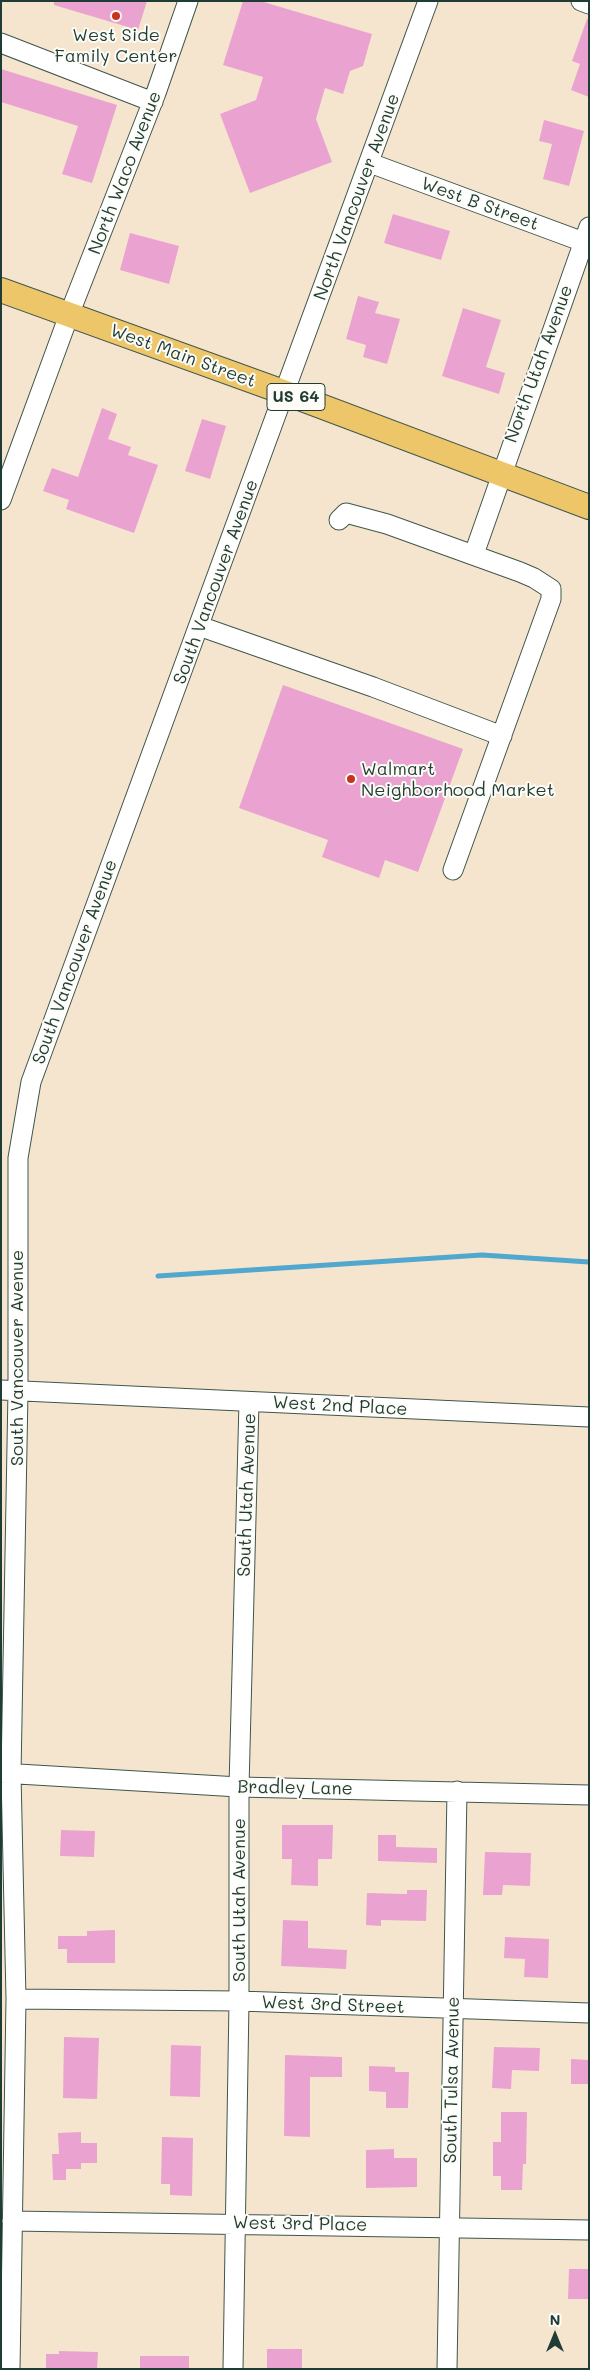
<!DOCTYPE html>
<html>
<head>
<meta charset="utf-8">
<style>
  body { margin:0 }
  #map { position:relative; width:590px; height:2370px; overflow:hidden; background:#f6e5ce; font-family:Mali,sans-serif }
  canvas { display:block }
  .frame { position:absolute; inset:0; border:2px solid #1f3d34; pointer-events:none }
  .north { position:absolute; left:530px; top:2310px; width:50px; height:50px; -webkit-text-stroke:4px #fdfcf7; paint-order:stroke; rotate:0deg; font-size:14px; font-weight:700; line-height:20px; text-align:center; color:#1f3d34 }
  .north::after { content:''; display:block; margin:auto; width:18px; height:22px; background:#1f3d34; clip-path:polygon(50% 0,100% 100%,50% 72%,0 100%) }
</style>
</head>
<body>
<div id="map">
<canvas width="590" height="2370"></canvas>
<div class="frame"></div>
<div class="north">N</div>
</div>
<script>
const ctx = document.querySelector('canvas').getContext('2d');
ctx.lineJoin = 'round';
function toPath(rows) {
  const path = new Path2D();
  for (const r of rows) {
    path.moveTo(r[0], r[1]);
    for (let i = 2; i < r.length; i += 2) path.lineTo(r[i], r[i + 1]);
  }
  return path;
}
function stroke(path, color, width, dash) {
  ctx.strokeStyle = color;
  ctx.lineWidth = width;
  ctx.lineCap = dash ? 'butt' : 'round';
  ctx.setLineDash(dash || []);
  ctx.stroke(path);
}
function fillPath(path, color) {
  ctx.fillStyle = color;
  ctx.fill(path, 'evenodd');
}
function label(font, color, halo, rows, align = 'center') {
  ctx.font = font + ' Mali,sans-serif';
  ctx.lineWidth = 4;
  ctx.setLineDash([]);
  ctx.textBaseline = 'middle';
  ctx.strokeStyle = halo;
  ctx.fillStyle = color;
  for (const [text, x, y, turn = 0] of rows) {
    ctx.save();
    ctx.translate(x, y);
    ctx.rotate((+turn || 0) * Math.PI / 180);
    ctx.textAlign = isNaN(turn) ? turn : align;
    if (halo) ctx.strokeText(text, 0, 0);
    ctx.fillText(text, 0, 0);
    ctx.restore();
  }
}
const stream = toPath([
  [158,1276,482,1255,589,1262]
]);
const building = toPath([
  [54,1,147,1,138,30,54,5],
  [243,1,260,1,372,34,363,66,350,71,343,94,325,88,316,119,332,162,250,193,220,114,256,100,263,77,223,65],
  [587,19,589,19,589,97,571,90,580,64,572,61],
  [1,69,117,105,92,183,62,174,78,126,1,102],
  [544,120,584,131,569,186,543,179,552,144,539,141],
  [393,214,450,231,441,260,384,243],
  [130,233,179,246,169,284,120,270],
  [358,296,379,302,375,313,400,319,387,364,363,357,366,345,346,339],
  [463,308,501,320,486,367,505,373,499,394,442,376],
  [102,408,117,414,108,439,131,447,128,455,158,465,134,533,66,509,69,500,43,491,52,468,78,477],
  [202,419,226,426,210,479,185,471],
  [283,685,463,749,418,872,385,860,379,878,322,857,328,840,239,808],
  [282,1825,333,1825,332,1859,318,1859,318,1886,291,1885,292,1859,282,1859],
  [61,1830,95,1831,94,1857,60,1856],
  [378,1835,396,1835,396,1847,437,1848,437,1863,378,1861],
  [485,1852,531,1853,530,1886,503,1885,502,1895,483,1895],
  [407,1890,427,1890,426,1921,381,1920,381,1926,366,1925,367,1893,407,1894],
  [283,1920,308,1921,308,1948,347,1950,346,1969,281,1966],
  [115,1930,115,1963,67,1963,67,1949,58,1949,58,1936,87,1936,87,1931],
  [505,1937,549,1939,548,1978,524,1977,525,1959,504,1958],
  [64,2037,99,2038,97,2099,63,2098],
  [171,2045,201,2046,200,2097,170,2096],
  [494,2047,540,2048,539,2071,512,2070,511,2089,492,2088],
  [285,2055,342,2057,342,2077,310,2077,310,2137,284,2136],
  [571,2059,589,2060,589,2084,571,2084],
  [369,2066,395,2067,395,2072,409,2072,408,2108,386,2108,386,2092,369,2091],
  [501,2112,527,2112,526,2164,523,2164,522,2190,501,2190,501,2176,493,2176,493,2142,501,2142],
  [81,2132,81,2143,97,2143,97,2163,81,2163,81,2169,66,2169,66,2180,53,2180,52,2154,59,2154,58,2133],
  [162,2137,193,2138,192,2196,170,2195,170,2184,161,2184],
  [394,2149,394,2158,417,2158,417,2187,366,2188,366,2150],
  [569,2269,589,2269,589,2299,568,2299],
  [267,2349,302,2349,302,2369,267,2369],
  [59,2351,98,2352,97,2369,46,2369,46,2354,59,2354],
  [140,2356,189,2356,189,2369,140,2369]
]);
const minor = toPath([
  [581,1,589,4],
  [1,43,153,102],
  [370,163,589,244],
  [1,500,69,315,156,93,188,1],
  [339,520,346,513,387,524,520,572,534,578,551,589,551,599,453,870],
  [474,554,589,227],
  [199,626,373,687,502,736],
  [1,1390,589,1417],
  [1,1773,239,1787,589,1795],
  [16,1999,239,2001,589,2013],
  [12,2221,589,2230],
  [10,2369,16,1999,11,1774,18,1391,18,1158,31,1082,428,1],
  [233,2369,239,2001,239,1787,249,1402],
  [447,2369,457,1791]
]);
const major = toPath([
  [1,290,286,393,589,507]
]);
const markers = [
  [116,16,5,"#c8321e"],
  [351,779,5,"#c8321e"]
];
const shields = [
  [296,397,58]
];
const shieldNames = [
  ["US 64",296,397]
];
const poiNames = [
  ["West Side",116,35],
  ["Family Center",116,56],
  ["Walmart",361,769,"left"],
  ["Neighborhood Market",361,790,"left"]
];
const streetNames = [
  ["North Waco Avenue",125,173,-69],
  ["North Vancouver Avenue",357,197,-70],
  ["West B Street",480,204,20],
  ["West Main Street",183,356,20],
  ["North Utah Avenue",539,364,-70],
  ["South Vancouver Avenue",216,582,-70],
  ["South Vancouver Avenue",75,962,-70],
  ["South Vancouver Avenue",17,1358,-90],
  ["West 2nd Place",340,1406,3],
  ["South Utah Avenue",247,1495,-88],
  ["Bradley Lane",295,1788,1],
  ["South Utah Avenue",239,1900,-90],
  ["West 3rd Street",333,2005,2],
  ["South Tulsa Avenue",452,2080,-89],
  ["West 3rd Place",300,2224,1]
];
stroke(stream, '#51a7cd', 5);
fillPath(building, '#eaa3d0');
stroke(minor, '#3f564b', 21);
stroke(major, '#3f564b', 26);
stroke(minor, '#fff', 19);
stroke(major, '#ecc669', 24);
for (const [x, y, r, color] of markers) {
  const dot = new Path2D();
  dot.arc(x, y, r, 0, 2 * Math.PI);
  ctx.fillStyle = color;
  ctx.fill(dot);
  stroke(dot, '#fdfcf7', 2);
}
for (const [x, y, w] of shields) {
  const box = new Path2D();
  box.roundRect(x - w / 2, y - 13.5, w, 27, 4);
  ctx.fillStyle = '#fdfcf7';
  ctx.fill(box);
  stroke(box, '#1f3d34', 1);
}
label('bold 16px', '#1f3d34', null, shieldNames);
label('18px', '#1f3d34', '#fdfcf7', poiNames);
label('18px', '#1f3d34', '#fdfcf7', streetNames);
</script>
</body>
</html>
